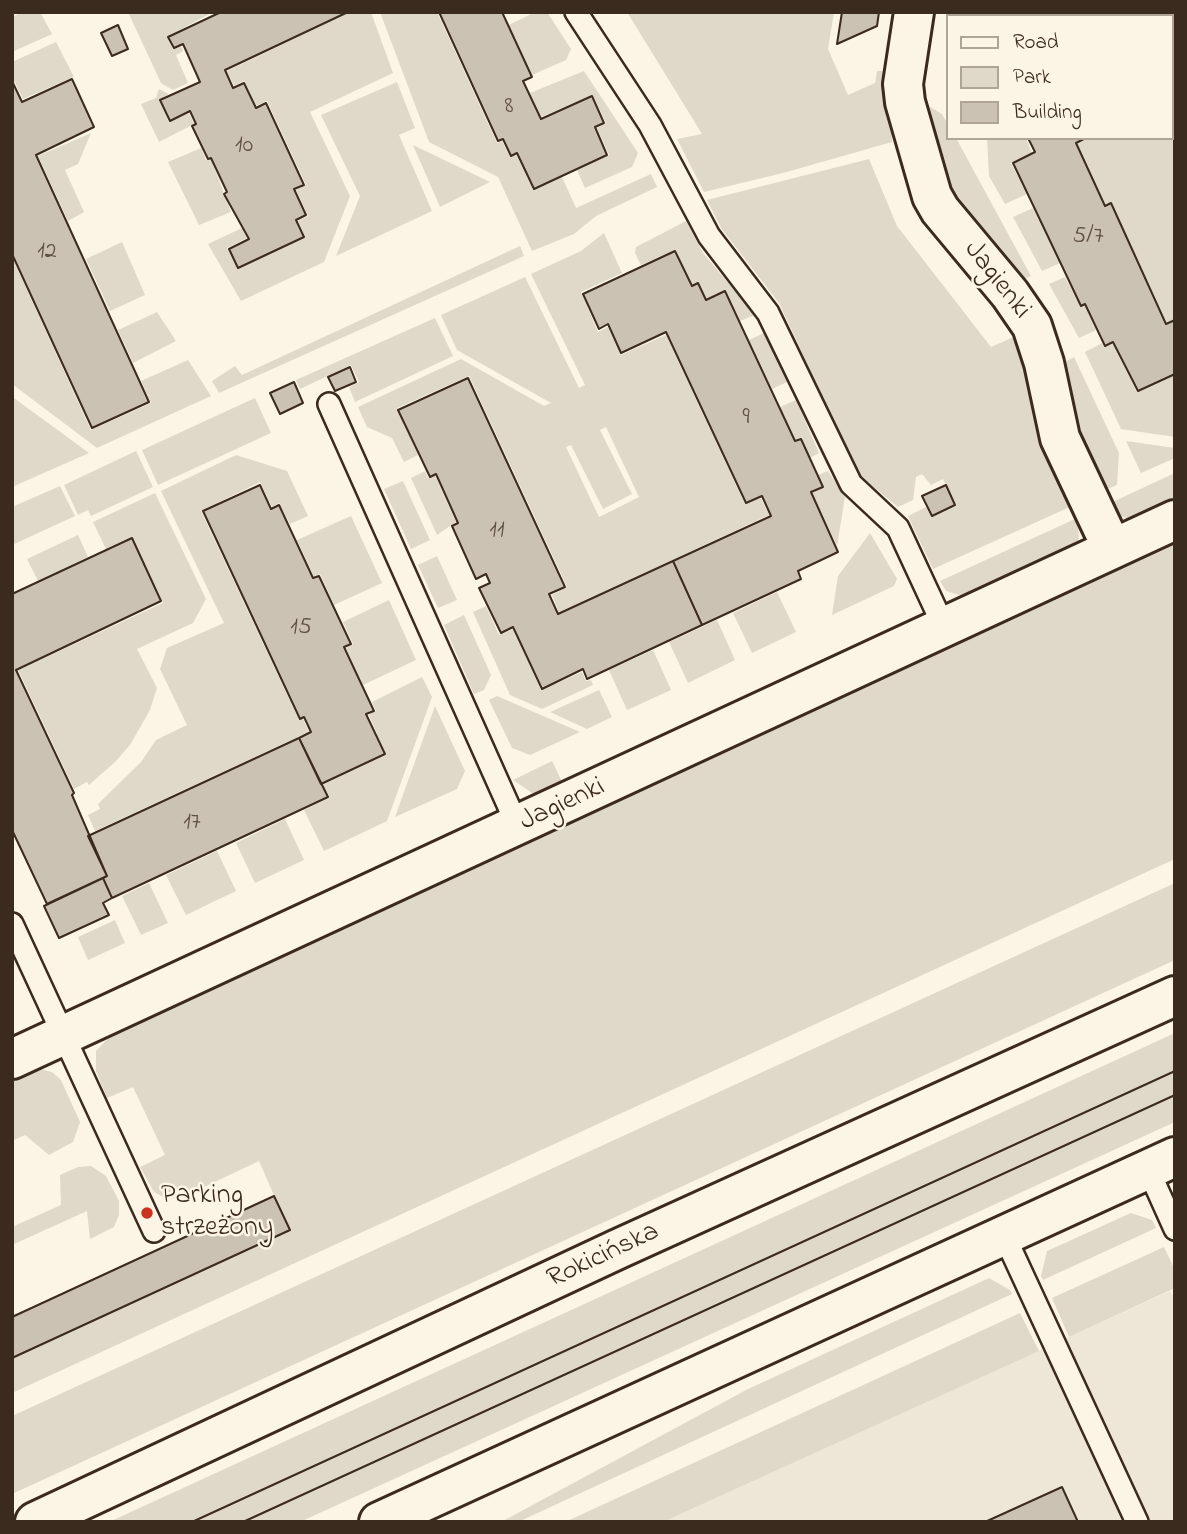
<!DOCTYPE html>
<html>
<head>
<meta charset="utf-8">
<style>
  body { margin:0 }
  #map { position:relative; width:1187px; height:1534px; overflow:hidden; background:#fcf5e5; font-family:"Indie Flower",sans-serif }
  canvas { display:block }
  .frame { position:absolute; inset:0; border:14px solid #3b2a1e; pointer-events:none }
  .legend { position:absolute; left:946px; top:14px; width:228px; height:126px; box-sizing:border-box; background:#fcf5e5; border:2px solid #afa495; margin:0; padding:9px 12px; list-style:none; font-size:21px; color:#3b2a1e }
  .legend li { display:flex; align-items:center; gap:14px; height:35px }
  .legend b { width:35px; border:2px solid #afa495 }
</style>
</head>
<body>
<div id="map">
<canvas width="1187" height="1534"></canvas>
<div class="frame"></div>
<ul class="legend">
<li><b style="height:9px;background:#fcf5e5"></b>Road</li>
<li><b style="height:19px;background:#e0d8c8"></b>Park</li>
<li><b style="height:19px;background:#ccc2b3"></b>Building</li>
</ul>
</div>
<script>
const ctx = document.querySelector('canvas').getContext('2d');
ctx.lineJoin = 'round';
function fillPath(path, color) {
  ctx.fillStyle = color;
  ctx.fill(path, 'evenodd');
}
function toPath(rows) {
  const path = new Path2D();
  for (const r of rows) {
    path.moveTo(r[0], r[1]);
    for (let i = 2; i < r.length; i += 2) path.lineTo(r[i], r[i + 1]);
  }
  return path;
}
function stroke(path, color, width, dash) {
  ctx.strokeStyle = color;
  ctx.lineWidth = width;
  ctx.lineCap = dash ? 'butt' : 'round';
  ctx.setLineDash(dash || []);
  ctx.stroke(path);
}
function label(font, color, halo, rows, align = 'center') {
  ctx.font = font + ' "Indie Flower",sans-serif';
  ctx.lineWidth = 5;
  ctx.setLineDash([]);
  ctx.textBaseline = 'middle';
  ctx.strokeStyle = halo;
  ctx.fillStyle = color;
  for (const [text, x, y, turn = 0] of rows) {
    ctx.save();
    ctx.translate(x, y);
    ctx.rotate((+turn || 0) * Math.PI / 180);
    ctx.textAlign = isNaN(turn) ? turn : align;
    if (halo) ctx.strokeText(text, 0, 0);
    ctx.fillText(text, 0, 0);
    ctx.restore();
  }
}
const built = toPath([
  [1170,1291,1175,1300,1175,1522,663,1522]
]);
const green = toPath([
  [22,12,40,12,52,34,12,52,12,17],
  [128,12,213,12,167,37,173,49,181,46,183,51,176,55,188,83,173,90,161,83],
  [350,12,371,12,393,73,310,112,350,196,324,262,241,301,208,244,242,228,247,238,227,248,238,269,305,237,298,221,308,216,296,190,306,185,267,101,256,106,244,81,234,86,227,71],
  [380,12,437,12,497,143,502,141,510,157,517,155,533,190,562,177,576,208,651,174,657,187,596,216,574,234,532,251,498,177,429,142],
  [535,12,547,12,571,49,566,60,532,75,509,25],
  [627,12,834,12,828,49,848,95,875,83,877,71,885,71,889,76,892,142,783,173,704,192,677,139,702,134],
  [56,42,74,77,23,99,12,77,12,62],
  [584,71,638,153,632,167,585,188,577,170,609,155,597,128,606,123,593,95,541,117,530,93],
  [397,82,415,128,399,135,432,211,336,256,360,196,321,115],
  [159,89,169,94,159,101,169,122,189,113,194,124,159,142,141,104,156,98],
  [927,105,942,114,947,123,947,138,956,138,1031,276,1020,281,951,199,923,107],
  [1171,115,1175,116,1175,319,1167,323,1111,202,1105,204,1077,144,1090,138,1171,138],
  [91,133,78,164,65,170,84,212,68,221,38,156],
  [987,138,1026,138,1032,153,1011,163,1027,194,1005,204,989,176],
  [413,145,490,182,440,207],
  [201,148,206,160,211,159,231,212,199,225,168,162],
  [869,159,897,226,991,347,1016,336,1072,506,933,569,908,516,926,507,932,517,956,506,943,479,931,485,922,474,916,477,913,500,898,507,859,475,779,303,721,228,707,200],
  [1033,208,1060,263,1042,271,1013,217],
  [686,221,703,253,755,315,740,321,726,290,706,299,698,282,692,285,676,250,641,265,635,253,636,247],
  [604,233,622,273,581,292,598,332,608,327,621,355,666,335,745,504,761,498,769,515,559,613,552,595,567,587,469,376,397,408,418,455,404,462,392,438,367,427,358,407,461,359,544,406,551,403,457,350,441,315,525,277,579,388,585,385,531,274,581,251],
  [606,427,639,497,599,517,566,447,571,445,603,509,632,494,600,430],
  [122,242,145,295,110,311,86,259],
  [520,246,524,256,219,393,212,381,235,366,242,375],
  [12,257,91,430,151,403,141,381,188,360,211,396,97,448,12,384],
  [1065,277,1081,307,1085,306,1096,330,1079,338,1049,284],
  [157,312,176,341,133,363,118,330],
  [435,318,453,356,355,402,349,387,359,382,351,365,300,389,296,380],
  [764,333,787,382,772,389,749,340],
  [1102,343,1104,347,1113,344,1137,392,1175,375,1175,437,1121,429,1085,352],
  [1074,357,1119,453,1117,485,1102,491,1078,441,1061,364],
  [14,398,89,453,12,487],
  [255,398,271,433,158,485,142,450],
  [796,400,819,453,810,458,801,438,795,440,780,407],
  [1126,441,1175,448,1175,458,1141,473],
  [136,451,153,487,91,516,88,510,78,515,64,485],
  [236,455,287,471,308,516,290,524,279,503,272,507,260,482,201,511,299,720,303,719,309,732,95,831,88,815,100,809,98,804,141,762,156,740,187,725,160,669,167,648,224,623,161,491],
  [425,471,428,478,435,475,456,522,437,535,411,478],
  [828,471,845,497,837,546,812,493,824,487,818,475],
  [1175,473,1175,504,1133,520,1117,515,1108,504],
  [403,481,430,540,411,549,384,489],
  [60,486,75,516,12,545,12,507],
  [155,493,206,599,193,623,137,649,157,688,150,710,130,745,115,762,89,785,87,782,74,789,18,670,163,603,132,537,106,549,93,522],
  [351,516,382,583,334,605,320,574,314,577,297,540],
  [1077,518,1079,539,1066,554,965,597,946,591,940,581],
  [870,533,897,579,894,586,832,615,838,576],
  [78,535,88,557,38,581,27,559],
  [1175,541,1175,859,12,1393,12,1358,289,1230,259,1161,183,1197,167,1199,154,1192,140,1167,165,1155,133,1087,107,1098,96,1071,96,1051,113,1033],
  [437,556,457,600,438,608,418,565],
  [777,592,796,632,752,653,733,613],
  [389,600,416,660,363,685,346,648,353,644,343,622],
  [486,606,499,635,513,629,541,690,582,672,586,681,591,680,593,685,542,709,510,695,473,612],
  [464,615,491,675,484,690,474,694,444,625],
  [717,620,735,660,688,683,669,642],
  [653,650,671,690,627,710,609,670],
  [422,677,432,697,387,821,324,851,304,810,329,798,323,784,386,755,369,715,376,711,372,702],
  [599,690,612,717,587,729,550,712],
  [497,696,580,732,530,755,512,748,489,700],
  [435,706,465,771,457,789,395,817],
  [552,761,564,786,544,794,532,793,513,780],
  [285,819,304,860,255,883,236,843],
  [217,851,236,891,186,915,166,875],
  [149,883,168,923,141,935,122,896],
  [1175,883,1175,960,12,1494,12,1416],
  [115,920,125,943,88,960,78,937],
  [1175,1033,1175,1122,300,1522,109,1522],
  [40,1069,52,1072,61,1080,80,1122,73,1142,49,1155,25,1135,12,1141,12,1078],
  [91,1166,106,1176,119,1201,119,1215,114,1227,90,1239,87,1211,12,1245,12,1227,61,1205,60,1175,78,1167],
  [1131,1213,1152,1220,1156,1228,1043,1280,1041,1276,1047,1251],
  [1164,1247,1175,1270,1175,1288,1069,1337,1052,1298],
  [989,1278,1010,1290,1012,1294,518,1522,501,1522,748,1389],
  [1020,1313,1039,1351,663,1522,565,1522]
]);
const building = toPath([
  [221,12,348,12,225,70,233,88,244,83,256,108,266,103,304,185,294,189,306,215,296,220,304,237,238,268,229,249,249,239,224,194,227,192,211,158,208,159,192,126,196,124,190,111,170,121,160,100,200,82,183,44,174,48,168,37,221,12],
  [439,12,502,12,532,77,523,81,541,119,592,96,604,123,595,127,607,155,534,189,517,153,511,156,503,139,498,141,439,12],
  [842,12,879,12,877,26,837,44,842,12],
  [118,25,128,49,112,56,101,33,118,25],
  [1175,45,1175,114,1171,113,1171,49,1175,45],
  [72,79,94,127,36,155,149,402,92,428,12,254,12,81,22,102,72,79],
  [1028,138,1086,138,1076,143,1105,206,1111,203,1166,324,1175,320,1175,374,1138,391,1113,342,1105,346,1085,304,1081,306,1013,163,1035,152,1028,138],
  [675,251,692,286,698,283,706,300,725,291,795,441,801,439,823,487,811,492,838,552,798,571,801,579,702,625,673,561,771,516,762,496,746,503,666,332,621,353,608,324,599,329,583,294,675,251],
  [350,367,356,382,335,391,328,377,350,367],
  [468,378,565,587,549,594,558,614,673,561,702,625,587,679,583,669,542,689,513,627,501,633,479,588,490,583,486,574,476,579,452,526,458,523,436,474,430,477,398,410,468,378],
  [294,382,303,403,280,414,270,393,294,382],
  [260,485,271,509,279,505,313,578,319,576,351,644,344,647,374,711,366,714,385,754,321,784,299,738,311,732,304,717,300,719,203,511,260,485],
  [946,485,955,505,932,516,922,496,946,485],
  [132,538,161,601,16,670,74,793,72,795,107,876,47,904,12,830,12,594,132,538],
  [299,738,328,797,112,898,103,878,107,876,88,836,299,738],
  [103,878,112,898,103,903,109,915,59,938,44,906,103,878],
  [274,1196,290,1230,12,1358,12,1317,274,1196],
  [1062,1487,1078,1522,985,1522,1062,1487]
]);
const lane = toPath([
  [576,12,650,125,709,236,768,313,851,484,898,528,944,627],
  [329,404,518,827],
  [12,924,154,1231],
  [1148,1169,1175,1229],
  [1004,1235,1137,1522]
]);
const street = toPath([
  [914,12,903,84,905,102,932,196,940,210,1010,294,1032,326,1044,363,1060,438,1112,548],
  [12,1059,1175,520]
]);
const secondary = toPath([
  [35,1522,618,1249,1175,996],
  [379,1522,1175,1157]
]);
const tram = toPath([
  [192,1522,1175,1071],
  [243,1522,1175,1095]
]);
const markers = [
  [147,1213,7,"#c8321e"]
];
const numberNames = [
  ["8",509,108],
  ["10",244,147],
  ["5/7",1088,238],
  ["12",47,253],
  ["9",746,419],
  ["11",497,532],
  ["15",301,629],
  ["17",192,824]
];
const streetNames = [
  ["Jagienki",996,281,52],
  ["Jagienki",563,806,-25],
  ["Rokicińska",604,1257,-25]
];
const poiNames = [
  ["Parking",161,1197],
  ["strzeżony",161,1229]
];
fillPath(built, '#eee6d6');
fillPath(green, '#e0d8c8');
fillPath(building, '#ccc2b3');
stroke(building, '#3b2a1e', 2);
stroke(lane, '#3b2a1e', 26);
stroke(street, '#3b2a1e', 44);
stroke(secondary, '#3b2a1e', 44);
stroke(lane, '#fcf5e5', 21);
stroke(street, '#fcf5e5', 38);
stroke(secondary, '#fcf5e5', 38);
stroke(tram, '#3b2a1e', 2);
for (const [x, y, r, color] of markers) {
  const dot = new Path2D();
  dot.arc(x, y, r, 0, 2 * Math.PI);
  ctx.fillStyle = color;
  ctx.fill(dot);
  stroke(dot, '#fcf5e5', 2.5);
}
label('24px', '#5f5043', null, numberNames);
label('28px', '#3b2a1e', '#fcf5e5', streetNames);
label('28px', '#3b2a1e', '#fcf5e5', poiNames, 'left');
</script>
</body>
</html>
